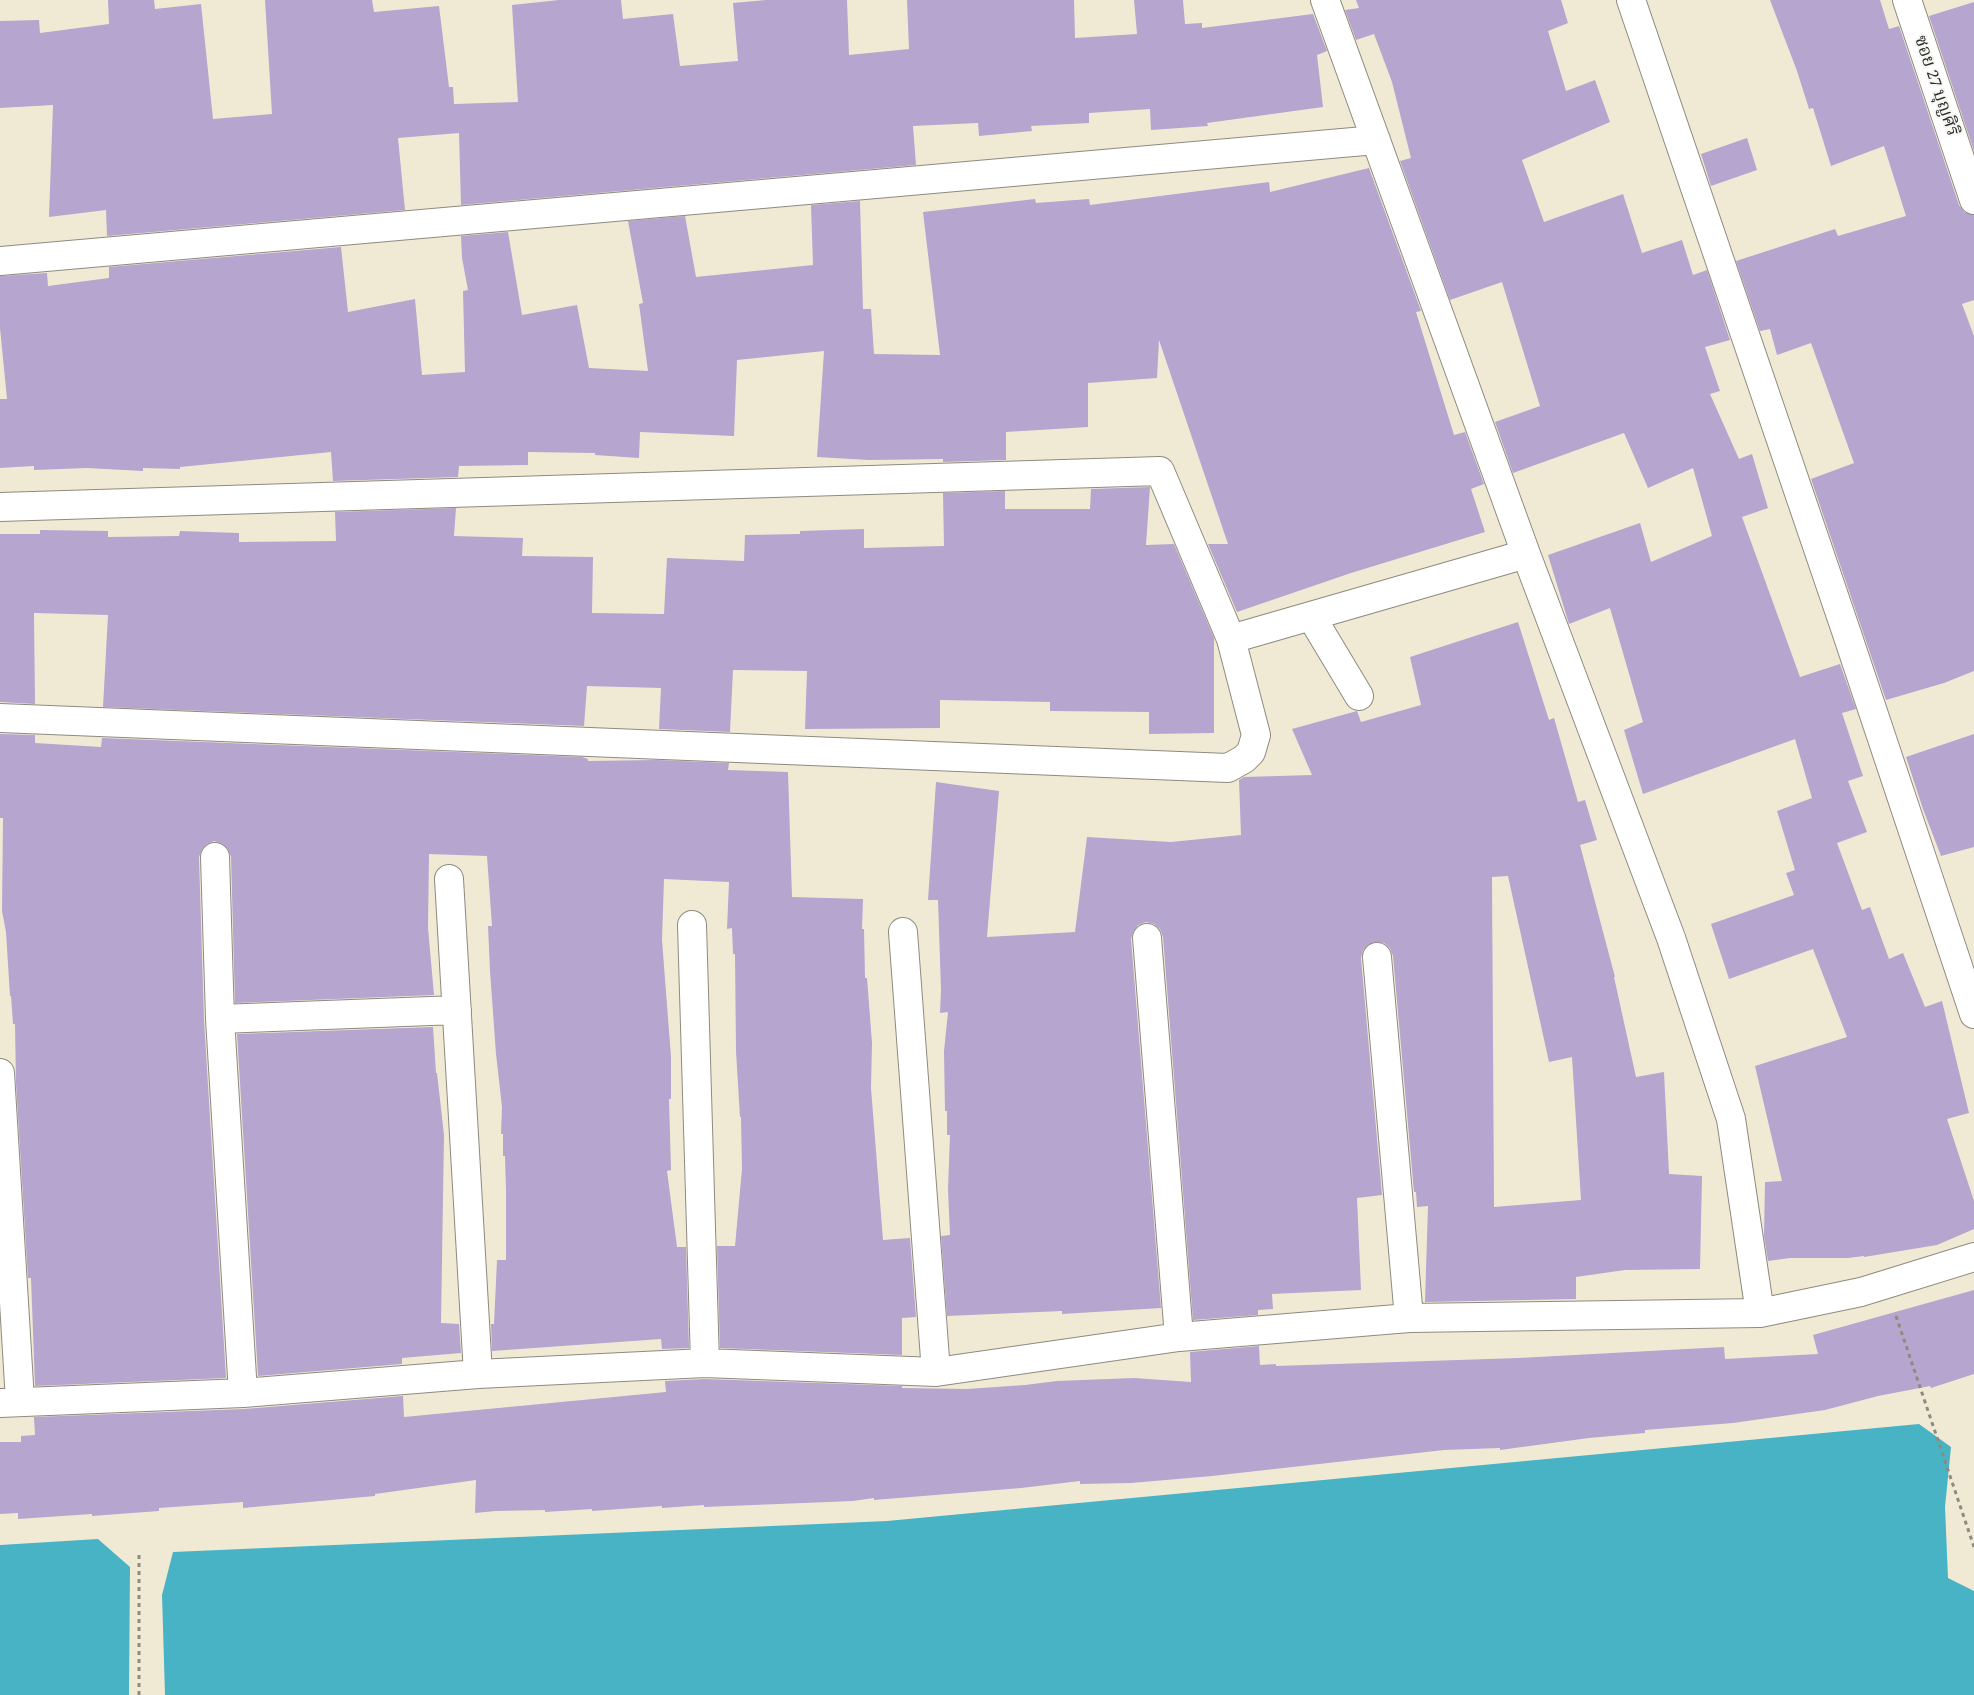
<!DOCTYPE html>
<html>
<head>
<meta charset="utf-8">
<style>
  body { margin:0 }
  canvas { display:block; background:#f0ead5 }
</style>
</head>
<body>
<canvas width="1974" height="1695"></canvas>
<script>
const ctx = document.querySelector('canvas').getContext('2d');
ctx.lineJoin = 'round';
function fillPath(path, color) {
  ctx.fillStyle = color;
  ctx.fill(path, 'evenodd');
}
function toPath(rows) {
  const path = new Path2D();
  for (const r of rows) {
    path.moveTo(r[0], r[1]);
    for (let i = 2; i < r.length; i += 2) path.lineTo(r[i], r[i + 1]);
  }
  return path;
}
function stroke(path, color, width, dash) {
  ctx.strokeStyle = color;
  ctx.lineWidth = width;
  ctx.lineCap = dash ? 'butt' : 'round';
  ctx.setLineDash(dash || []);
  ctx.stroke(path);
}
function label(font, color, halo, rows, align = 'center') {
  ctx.font = font + ' "Gentium Book Plus","Noto Serif Thai",serif';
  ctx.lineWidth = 4;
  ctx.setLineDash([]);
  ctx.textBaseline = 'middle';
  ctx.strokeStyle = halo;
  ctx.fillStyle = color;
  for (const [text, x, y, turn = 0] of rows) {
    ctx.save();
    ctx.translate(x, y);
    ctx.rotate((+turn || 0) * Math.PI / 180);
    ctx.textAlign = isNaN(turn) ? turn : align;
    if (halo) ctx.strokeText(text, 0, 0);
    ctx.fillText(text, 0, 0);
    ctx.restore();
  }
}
const water = toPath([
  [1919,1424,1951,1447,1945,1507,1948,1578,1974,1591,1974,1695,165,1695,162,1595,173,1552,887,1521],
  [98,1539,130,1567,129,1695,0,1695,0,1545]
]);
const building = toPath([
  [108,0,154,0,155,9,201,4,213,119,272,114,265,0,372,0,374,12,439,6,449,87,453,87,454,104,518,102,512,5,559,0,621,0,623,19,673,14,680,66,738,61,733,3,766,0,847,0,849,55,909,49,907,0,1074,0,1075,38,1137,34,1134,0,1183,0,1185,24,1202,23,1202,28,1313,14,1327,51,1317,55,1323,107,1207,123,1208,126,1151,130,1150,109,1089,113,1089,123,1031,126,1032,131,979,136,978,123,913,126,916,165,461,205,459,133,398,138,405,210,107,236,106,210,49,217,53,105,0,108,0,21,39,20,40,33,109,24],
  [1356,0,1561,0,1568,23,1548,31,1566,91,1595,80,1610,122,1522,160,1544,222,1623,194,1642,253,1682,240,1693,275,1707,270,1730,340,1705,347,1720,391,1710,394,1739,459,1752,454,1768,508,1742,517,1800,677,1840,664,1856,709,1842,713,1863,776,1848,781,1867,832,1837,843,1862,910,1870,907,1889,959,1903,953,1925,1007,1942,1001,1969,1113,1947,1119,1974,1201,1974,1229,1937,1245,1864,1257,1864,1256,1848,1258,1790,1258,1768,1261,1764,1236,1765,1182,1782,1181,1755,1066,1847,1037,1813,949,1729,979,1711,924,1794,895,1786,873,1795,870,1777,811,1812,798,1795,739,1643,794,1624,730,1643,722,1610,608,1569,624,1548,555,1640,523,1651,562,1712,536,1693,468,1648,488,1624,433,1513,473,1495,422,1540,406,1502,282,1450,300,1400,161,1411,158,1392,82,1374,34,1356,40,1345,10,1359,8],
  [1770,0,1880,0,1889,29,1899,26,1959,205,1964,212,1974,215,1974,300,1962,304,1974,336,1974,671,1944,683,1886,700,1811,479,1854,463,1811,343,1777,355,1770,329,1760,331,1736,261,1835,229,1838,236,1906,216,1884,146,1831,166,1813,108,1809,109,1797,71],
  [1974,2,1974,151,1929,16],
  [1747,138,1757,170,1711,186,1701,154],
  [1369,168,1421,311,1416,312,1454,435,1465,432,1484,484,1471,489,1485,532,1351,573,1237,612,1208,544,1228,544,1159,340,1157,378,1088,383,1088,427,1006,432,1006,460,943,462,943,459,869,460,817,457,824,351,737,360,734,436,640,432,639,458,595,455,595,453,528,452,528,465,459,466,458,477,333,481,331,452,180,467,180,469,143,468,143,471,87,468,34,470,34,466,0,468,0,399,7,399,0,328,0,276,47,273,48,286,109,278,109,267,341,247,348,312,415,299,422,375,465,372,463,291,468,290,462,258,461,236,508,232,522,315,577,305,589,368,648,371,639,304,643,303,628,221,685,216,696,277,813,265,811,205,860,201,863,309,871,309,874,354,940,355,923,212,1035,199,1036,203,1089,199,1090,205,1269,182,1270,192],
  [1150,487,1146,545,1174,544,1214,638,1214,733,1149,734,1149,712,1050,711,1050,702,940,700,940,728,805,729,807,671,733,670,730,732,659,729,661,688,587,686,584,726,103,707,108,615,34,613,35,704,0,702,0,534,40,534,40,530,108,531,108,537,179,536,180,531,239,533,239,542,336,541,335,512,456,508,454,536,523,538,522,556,593,557,592,613,664,614,667,558,744,561,745,535,800,534,800,531,864,529,864,548,944,546,943,493,1005,491,1005,509,1090,509,1091,489],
  [1518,622,1549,720,1554,718,1578,802,1585,800,1597,840,1580,845,1615,977,1614,977,1636,1077,1664,1072,1669,1174,1702,1176,1700,1269,1625,1270,1576,1277,1576,1299,1425,1302,1428,1206,1417,1207,1416,1192,1414,1192,1393,956,1390,948,1384,943,1375,942,1368,945,1363,950,1361,958,1382,1195,1357,1198,1361,1290,1272,1294,1273,1309,1258,1310,1258,1315,1193,1320,1163,937,1160,929,1154,924,1146,922,1138,925,1133,932,1131,939,1161,1308,1062,1314,1062,1311,947,1316,941,1236,950,1235,948,1189,950,1135,947,1135,947,1111,945,1111,944,1051,948,1012,940,1013,941,990,938,900,928,900,936,782,999,791,987,937,1075,932,1087,837,1171,842,1241,835,1239,780,1244,777,1312,775,1292,729,1357,711,1361,722,1421,705,1410,657],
  [1508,876,1549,1062,1572,1057,1581,1200,1494,1207,1492,877],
  [0,734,35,735,35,743,101,747,102,738,582,757,588,759,588,761,657,760,729,763,728,770,788,772,792,897,863,899,862,929,864,929,865,978,867,978,872,1043,871,1088,883,1240,910,1238,916,1317,902,1318,902,1355,720,1348,717,1246,735,1246,742,1169,741,1117,740,1117,736,1051,735,954,733,954,732,928,727,929,729,882,664,879,662,940,671,1057,671,1099,669,1099,671,1170,667,1171,677,1247,686,1247,689,1348,662,1349,661,1339,492,1351,491,1324,494,1324,497,1260,506,1260,506,1191,505,1156,503,1156,503,1134,501,1134,502,1107,496,1054,490,971,488,926,492,926,487,856,429,854,428,928,434,995,235,1003,231,857,228,849,223,844,214,841,207,844,202,849,199,857,204,1020,226,1378,35,1386,31,1278,28,1278,16,1083,15,1024,13,1024,11,996,10,996,6,932,2,911,3,818,0,818],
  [1974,734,1974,847,1941,856,1923,809,1906,757],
  [433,1027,436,1073,437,1073,444,1135,441,1323,459,1324,461,1353,402,1358,402,1364,258,1376,237,1034],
  [1974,1290,1974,1374,1931,1388,1930,1386,1878,1396,1825,1410,1733,1423,1645,1430,1645,1433,1589,1438,1500,1450,1500,1448,1444,1450,1212,1476,1131,1483,1080,1484,1080,1481,1021,1488,874,1500,874,1498,853,1501,704,1507,704,1505,662,1508,662,1506,592,1511,592,1509,545,1512,545,1510,496,1511,475,1513,476,1480,375,1494,375,1496,243,1508,243,1502,159,1508,159,1511,92,1516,92,1514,18,1519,18,1513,0,1514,0,1442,21,1442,21,1436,35,1435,34,1417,244,1409,403,1396,404,1417,666,1392,665,1381,705,1379,902,1386,902,1388,967,1389,1025,1385,1057,1381,1134,1378,1191,1382,1190,1352,1259,1346,1260,1365,1276,1364,1276,1366,1519,1358,1724,1347,1725,1359,1818,1354,1813,1335]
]);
const path = toPath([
  [1896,1316,1974,1547],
  [139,1695,139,1552]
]);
const minor = toPath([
  [1325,0,1526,554,1671,938,1731,1119,1760,1313],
  [1631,0,1846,631,1974,1014],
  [1907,0,1974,200],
  [0,261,1376,140],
  [0,507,1160,471,1231,639,1526,554],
  [1311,616,1359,696],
  [0,718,1228,768,1244,759,1251,752,1256,735,1231,639],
  [215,857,220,1019,243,1393],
  [449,879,478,1374],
  [692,925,705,1363],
  [903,932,936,1372],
  [1147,938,1179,1337],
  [1377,957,1409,1318],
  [220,1019,457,1010],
  [0,1073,20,1401],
  [0,1403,243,1393,478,1374,705,1363,936,1372,1179,1337,1409,1318,1760,1313,1861,1292,1974,1257]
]);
const streetNames = [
  ["ซอย 27 บุญศิริ",1936,86,71]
];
fillPath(water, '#48b3c5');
fillPath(building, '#b6a5cf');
stroke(minor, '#8e8a80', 30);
stroke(path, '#8e8a80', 3, [4, 4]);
stroke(minor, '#fff', 28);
label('18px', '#2b2b2b', '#f6f6f2', streetNames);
</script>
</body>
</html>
